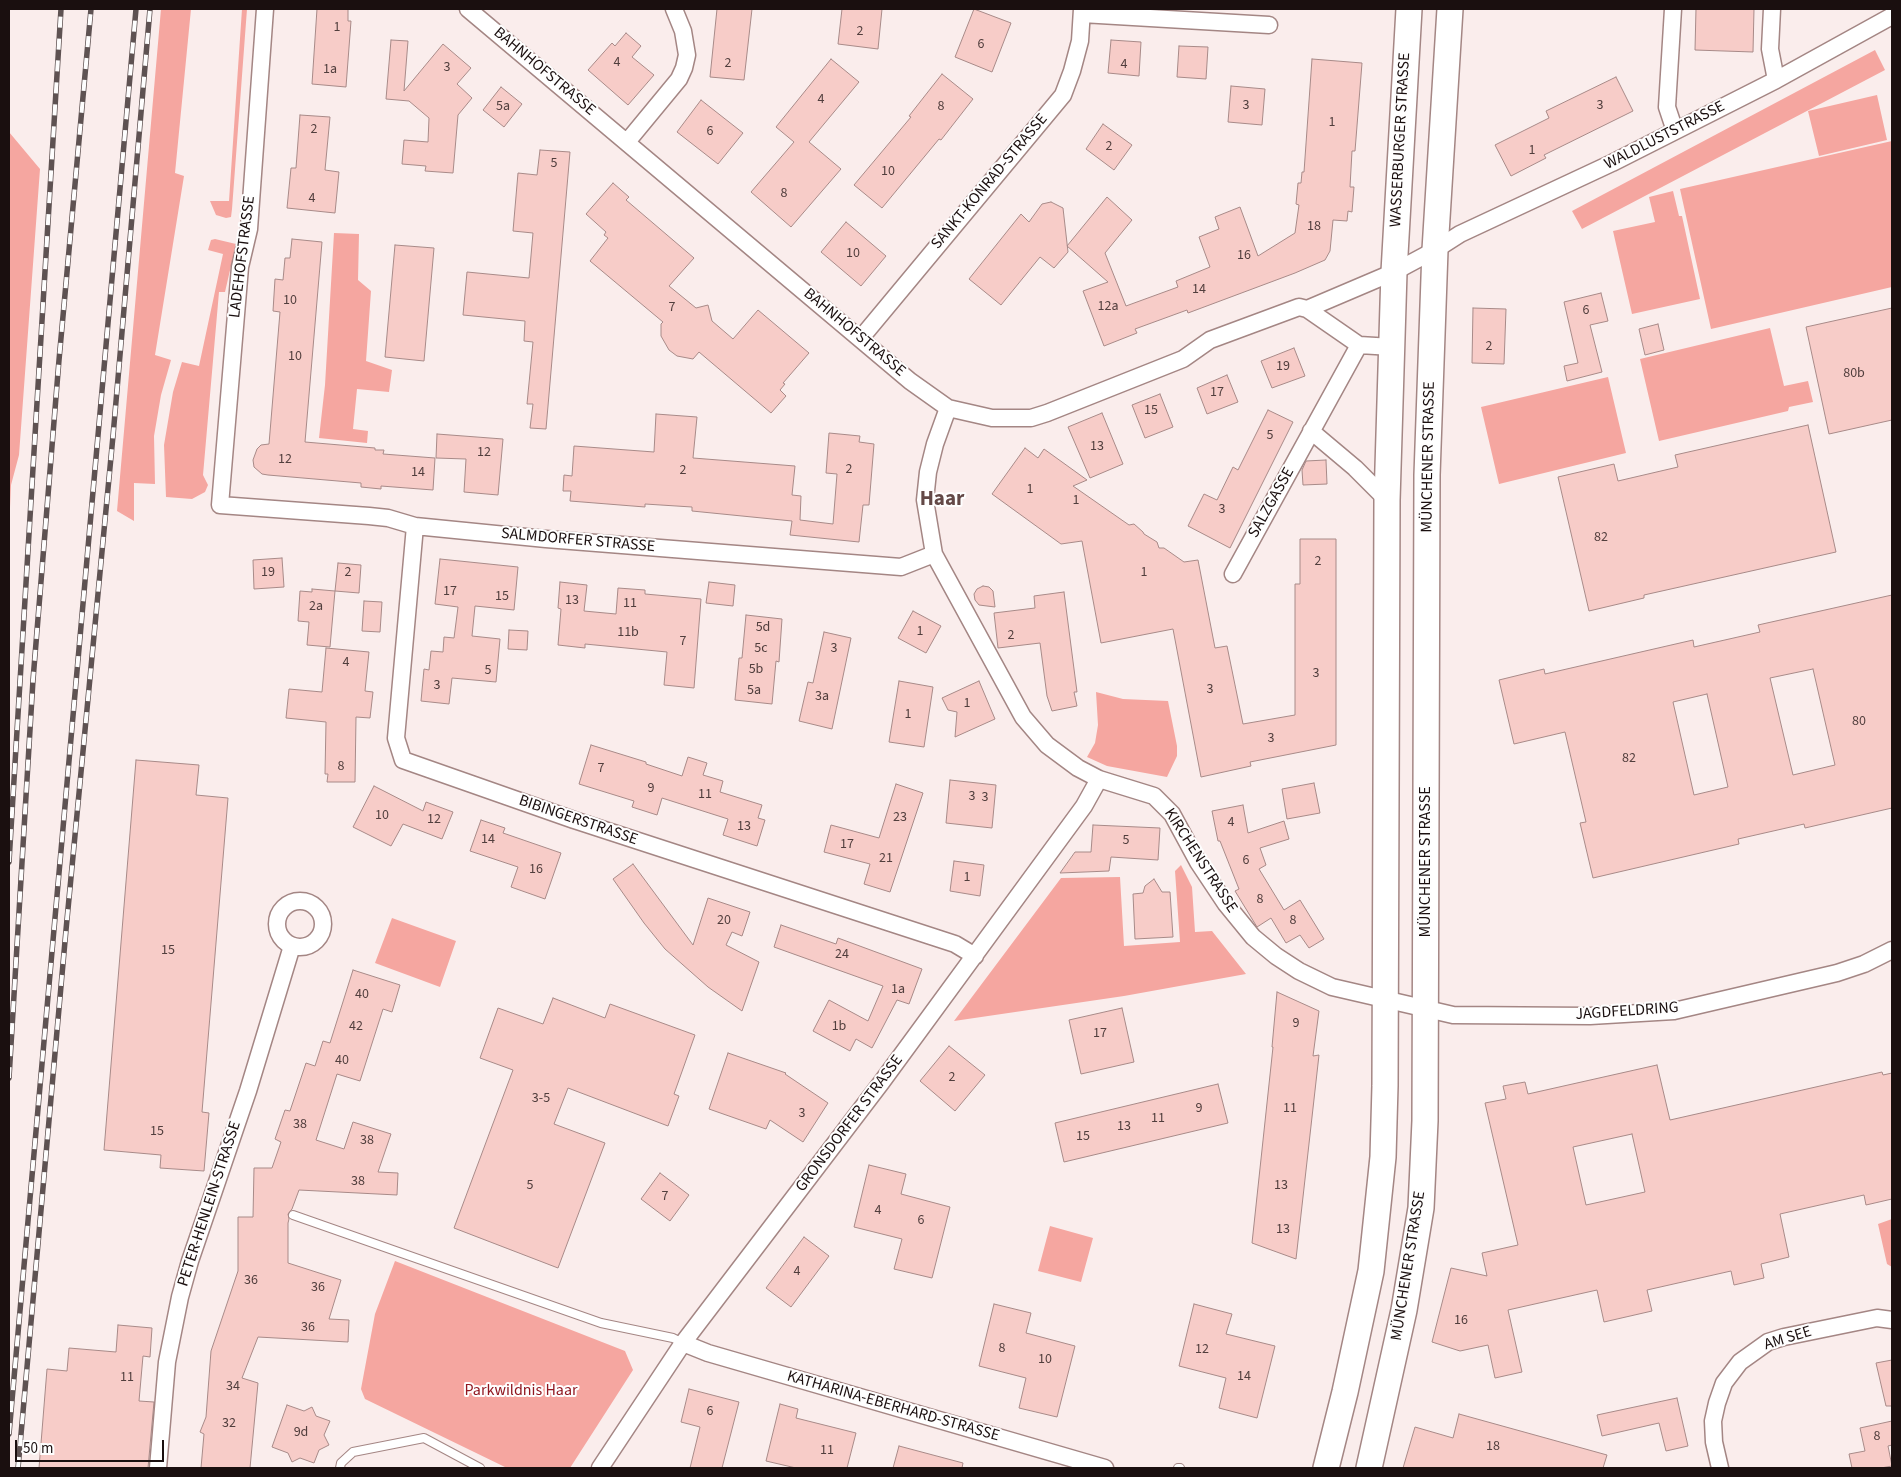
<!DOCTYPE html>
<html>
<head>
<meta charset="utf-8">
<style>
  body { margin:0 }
  #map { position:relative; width:1901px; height:1477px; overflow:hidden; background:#faedec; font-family:"Source Sans 3",sans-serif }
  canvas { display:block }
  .frame { position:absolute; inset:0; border:10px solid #1a0f0f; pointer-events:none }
  .scale { position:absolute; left:15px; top:1440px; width:149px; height:22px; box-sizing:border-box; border:2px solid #1a0f0f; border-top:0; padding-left:6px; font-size:15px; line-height:18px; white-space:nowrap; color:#1a0f0f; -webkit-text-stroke:4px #fefefe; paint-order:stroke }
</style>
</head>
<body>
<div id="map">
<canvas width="1901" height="1477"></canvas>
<div class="frame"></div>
<div class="scale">50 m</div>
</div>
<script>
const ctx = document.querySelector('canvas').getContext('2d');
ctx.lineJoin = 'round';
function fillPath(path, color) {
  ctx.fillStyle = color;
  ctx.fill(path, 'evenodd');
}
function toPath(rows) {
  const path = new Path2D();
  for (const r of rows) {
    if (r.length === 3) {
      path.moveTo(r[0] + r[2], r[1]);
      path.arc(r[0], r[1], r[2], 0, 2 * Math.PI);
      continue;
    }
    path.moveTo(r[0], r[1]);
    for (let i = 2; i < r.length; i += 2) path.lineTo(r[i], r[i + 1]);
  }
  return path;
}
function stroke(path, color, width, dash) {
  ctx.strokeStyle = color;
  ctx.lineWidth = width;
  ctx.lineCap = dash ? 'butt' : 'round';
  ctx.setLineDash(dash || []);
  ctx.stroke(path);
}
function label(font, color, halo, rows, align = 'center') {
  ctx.font = font + ' "Source Sans 3",sans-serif';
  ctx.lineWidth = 4;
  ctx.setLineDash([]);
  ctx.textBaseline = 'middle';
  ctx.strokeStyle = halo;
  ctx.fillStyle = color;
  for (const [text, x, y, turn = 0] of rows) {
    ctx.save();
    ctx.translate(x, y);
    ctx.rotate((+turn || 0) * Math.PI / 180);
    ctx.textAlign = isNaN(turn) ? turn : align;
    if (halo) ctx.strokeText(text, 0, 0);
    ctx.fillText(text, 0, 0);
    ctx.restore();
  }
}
const green = toPath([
  [161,9,191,9,175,173,184,176,155,355,171,360,161,395,154,436,155,484,134,483,134,521,117,511],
  [242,9,247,9,232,209,231,217,226,218,216,215,210,201,229,201],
  [1875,50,1885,70,1582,229,1572,211],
  [1877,95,1887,140,1819,156,1808,111],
  [9,132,40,169,19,455,11,485,9,531],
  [1892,141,1892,287,1711,329,1680,189],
  [1673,191,1679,216,1682,216,1700,299,1632,314,1613,231,1655,222,1649,197],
  [334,233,359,234,358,280,371,291,366,361,392,370,389,392,357,389,353,429,368,431,367,443,319,438,325,385],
  [215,239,236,244,225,292,219,292,203,475,208,485,205,492,192,499,166,497,164,445,173,392,182,362,199,366,223,254,208,250,211,240],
  [1770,328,1784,386,1808,381,1813,402,1789,407,1788,411,1659,441,1640,359],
  [1608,377,1626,453,1499,484,1481,407],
  [1096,692,1123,699,1168,701,1177,746,1177,756,1167,777,1107,766,1087,757,1095,743,1098,725],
  [1181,865,1192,887,1195,932,1212,931,1246,974,1124,996,954,1021,1061,878,1120,877,1124,946,1180,942,1175,871],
  [392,918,456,941,440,987,375,963],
  [1892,1219,1892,1267,1887,1264,1878,1224],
  [1050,1226,1093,1238,1081,1282,1038,1271],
  [395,1261,625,1351,633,1370,570,1468,507,1468,365,1399,361,1389,375,1314]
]);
const building = toPath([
  [317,9,348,9,348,21,351,21,346,87,312,84,317,9],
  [717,9,752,9,744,80,710,77,717,9],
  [842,9,882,9,878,49,838,44,842,9],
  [974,9,1011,23,992,72,955,57,974,9],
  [1696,9,1754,9,1753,52,1695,50,1696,9],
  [626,33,641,46,632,57,654,75,628,105,588,70,612,43,615,46,626,33],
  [391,40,408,41,404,91,443,44,471,68,457,84,472,98,458,115,453,173,425,171,426,166,402,164,404,140,428,142,429,118,409,101,386,99,391,40],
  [1111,40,1141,42,1139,76,1108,73,1111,40],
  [1179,46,1208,47,1206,79,1177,77,1179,46],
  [831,59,859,82,809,142,841,169,791,227,751,192,794,142,776,127,831,59],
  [1312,59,1362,63,1355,151,1352,151,1350,187,1354,187,1352,212,1348,211,1347,221,1333,220,1330,251,1325,260,1295,273,1188,313,1187,310,1135,329,1137,333,1104,346,1083,291,1108,282,1067,246,1107,197,1132,220,1105,253,1126,306,1178,287,1176,281,1210,267,1199,237,1219,229,1215,217,1240,207,1258,256,1295,233,1299,205,1296,204,1298,183,1301,183,1302,172,1304,172,1312,59],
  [942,74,973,99,941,140,939,139,882,208,854,185,911,117,909,116,942,74],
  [1616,77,1633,111,1544,155,1546,158,1511,176,1495,145,1549,118,1546,111,1616,77],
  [1231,86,1265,89,1262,125,1228,122,1231,86],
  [501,87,522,104,504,127,483,110,501,87],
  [701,100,743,133,718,164,677,132,701,100],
  [300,115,330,117,325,170,339,172,335,213,287,208,291,168,296,168,300,115],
  [1103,124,1132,145,1114,170,1086,149,1103,124],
  [540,150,570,152,546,429,530,428,533,404,527,404,533,342,524,341,525,321,463,315,467,272,529,278,533,233,513,231,518,173,537,175,540,150],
  [613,183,629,197,626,200,694,258,669,286,696,308,708,305,712,321,733,339,758,310,809,353,783,383,785,384,780,390,786,396,771,413,699,352,693,359,677,356,669,350,661,336,661,324,663,322,590,261,608,238,604,235,606,232,586,214,613,183],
  [1051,202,1063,208,1068,252,1054,268,1040,257,1001,305,969,279,1021,214,1029,222,1042,204,1051,202],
  [846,222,886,256,861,286,821,252,846,222],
  [292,239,322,242,305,442,375,448,375,450,384,450,383,454,435,458,433,490,381,486,381,489,361,487,361,483,268,475,262,474,254,467,253,460,257,449,261,445,269,444,280,312,273,311,275,279,283,280,285,258,290,258,292,239],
  [395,245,434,248,424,361,385,357,395,245],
  [1601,293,1608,321,1590,325,1602,372,1567,381,1564,366,1578,363,1564,302,1601,293],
  [1473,308,1506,309,1504,364,1472,363,1473,308],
  [1892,308,1892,420,1829,434,1806,327,1892,308],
  [1658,324,1664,350,1645,355,1639,329,1658,324],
  [1294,348,1305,376,1272,388,1261,361,1294,348],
  [1227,375,1238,402,1207,414,1197,388,1227,375],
  [1160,394,1173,427,1145,438,1132,405,1160,394],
  [1268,410,1293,422,1230,548,1188,526,1204,494,1217,500,1233,467,1238,470,1268,410],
  [1102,413,1123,464,1090,478,1068,427,1102,413],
  [656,414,697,417,693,458,795,466,792,495,801,496,800,520,833,524,837,474,826,473,829,433,860,436,859,442,874,444,869,505,863,505,859,542,790,535,792,521,692,511,692,507,645,504,645,507,570,501,571,491,563,491,564,475,572,476,574,446,654,452,656,414],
  [1808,425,1836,552,1644,595,1644,598,1589,611,1558,477,1614,464,1618,481,1678,467,1675,455,1808,425],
  [437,434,503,439,498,495,464,492,466,459,436,458,437,434],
  [1025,448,1038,458,1044,449,1087,480,1073,486,1129,525,1134,524,1143,532,1144,534,1157,542,1159,548,1164,548,1184,562,1198,560,1215,648,1227,646,1243,724,1295,715,1295,584,1300,584,1300,539,1336,539,1336,745,1250,762,1251,766,1201,777,1173,629,1101,643,1082,541,1061,544,992,494,1025,448],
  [1326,460,1327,484,1303,485,1302,470,1306,461,1326,460],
  [282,558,284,587,254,589,253,560,282,558],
  [440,559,518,567,514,610,475,606,472,636,500,639,496,682,452,678,449,704,421,701,424,669,429,670,431,651,443,652,444,637,454,638,458,607,435,604,440,559],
  [338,563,361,565,359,593,335,591,338,563],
  [560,582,587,585,584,611,616,614,618,588,645,590,645,594,701,599,694,688,664,685,667,652,585,644,585,648,558,645,561,609,558,608,560,582],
  [709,582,735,585,733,606,706,603,709,582],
  [983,586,989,587,993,591,995,607,979,605,975,600,974,594,977,589,983,586],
  [312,589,335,591,330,647,307,645,309,622,298,621,300,591,312,592,312,589],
  [1064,592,1077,692,1074,692,1077,706,1052,711,1047,696,1040,643,998,648,994,613,1035,608,1034,596,1064,592],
  [1892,595,1892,808,1805,828,1804,824,1738,839,1739,844,1593,878,1580,823,1586,822,1565,732,1514,744,1499,680,1544,669,1545,674,1693,640,1694,647,1760,632,1758,625,1892,595],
  [1813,669,1835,765,1793,775,1770,678,1813,669],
  [1707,694,1728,787,1694,795,1673,702,1707,694],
  [364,601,382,602,380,632,362,631,364,601],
  [913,611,941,626,926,653,898,638,913,611],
  [746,615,782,619,779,662,776,661,772,704,735,700,739,658,742,658,746,615],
  [509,630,528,631,527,650,508,649,509,630],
  [824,632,851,638,832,729,799,721,808,682,813,683,824,632],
  [326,648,369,652,365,691,373,692,370,718,356,717,355,782,327,782,328,774,325,774,326,722,286,718,289,689,322,692,326,648],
  [899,681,933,687,924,747,889,742,899,681],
  [979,681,995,719,955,737,957,712,948,710,942,698,979,681],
  [591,745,646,762,646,764,682,776,688,757,707,763,703,775,723,781,720,792,762,805,758,818,765,820,757,846,723,835,728,819,662,798,657,815,632,807,634,801,579,784,591,745],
  [136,760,199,765,196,795,228,798,202,1112,209,1113,204,1171,160,1168,161,1155,104,1150,136,760],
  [950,780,996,785,992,828,946,823,950,780],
  [1314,783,1320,813,1287,819,1282,789,1314,783],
  [896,784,923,793,890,892,864,884,870,864,824,852,831,825,879,838,896,784],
  [374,786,423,811,426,802,453,812,442,839,403,824,391,846,353,827,374,786],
  [1243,805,1248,833,1284,821,1289,839,1260,848,1266,865,1259,869,1284,910,1300,900,1324,939,1309,948,1300,935,1286,943,1271,918,1257,927,1235,891,1239,889,1220,841,1218,841,1212,811,1243,805],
  [481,820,505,828,503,833,561,853,545,899,511,887,518,867,470,851,481,820],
  [1093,825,1160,828,1158,860,1111,857,1109,871,1060,873,1075,852,1091,852,1093,825],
  [954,861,984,865,980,896,950,891,954,861],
  [633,864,693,945,708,898,750,912,742,936,732,932,726,945,759,962,742,1011,708,987,665,949,644,923,613,879,633,864],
  [1154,879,1162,892,1170,892,1173,937,1135,939,1133,894,1143,893,1145,886,1154,879],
  [781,925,836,944,838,938,922,969,909,1004,897,1000,872,1048,856,1039,850,1051,813,1031,829,1000,868,1021,883,986,774,947,781,925],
  [353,970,400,985,392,1012,383,1009,360,1081,337,1074,316,1140,344,1149,353,1122,391,1134,378,1172,398,1173,397,1195,299,1190,292,1209,288,1214,289,1219,288,1223,288,1263,341,1280,329,1319,349,1320,348,1342,258,1337,242,1378,258,1383,250,1468,201,1468,204,1434,200,1432,206,1417,211,1351,238,1271,238,1217,253,1217,254,1168,272,1168,281,1142,275,1139,285,1110,290,1111,306,1063,315,1066,323,1041,330,1043,353,970],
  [1277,992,1319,1011,1313,1056,1319,1055,1296,1259,1252,1243,1273,1047,1272,1047,1277,992],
  [553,998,605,1018,610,1004,695,1035,674,1094,679,1096,668,1126,568,1088,554,1124,605,1143,558,1268,454,1228,513,1070,480,1058,498,1008,543,1024,553,998],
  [1122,1008,1134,1062,1081,1074,1069,1020,1122,1008],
  [949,1046,985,1075,955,1111,920,1081,949,1046],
  [728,1053,786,1073,785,1074,828,1103,803,1142,770,1120,766,1129,709,1109,728,1053],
  [1657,1065,1670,1120,1882,1072,1883,1075,1892,1073,1892,1199,1866,1205,1864,1195,1780,1214,1789,1257,1761,1264,1764,1278,1734,1285,1731,1271,1647,1290,1652,1311,1604,1322,1597,1290,1508,1310,1522,1372,1495,1378,1488,1345,1460,1351,1432,1342,1451,1268,1487,1276,1482,1253,1518,1245,1485,1103,1506,1099,1503,1086,1525,1082,1528,1094,1657,1065],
  [1632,1134,1645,1192,1586,1205,1573,1147,1632,1134],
  [1218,1084,1228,1123,1064,1162,1055,1123,1218,1084],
  [869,1165,906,1174,901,1194,950,1207,932,1278,894,1269,902,1239,854,1227,869,1165],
  [660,1173,689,1195,670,1221,641,1199,660,1173],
  [804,1237,829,1256,791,1307,766,1288,804,1237],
  [994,1304,1031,1313,1026,1333,1075,1346,1057,1417,1019,1408,1026,1378,979,1366,994,1304],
  [1194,1304,1232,1314,1226,1334,1275,1346,1257,1418,1219,1408,1226,1378,1179,1366,1194,1304],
  [118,1325,152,1328,150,1357,143,1356,139,1401,154,1402,148,1468,39,1468,47,1369,67,1371,69,1348,116,1352,118,1325],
  [1892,1360,1892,1406,1886,1406,1876,1363,1892,1360],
  [689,1389,739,1402,722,1468,690,1468,700,1427,681,1422,689,1389],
  [1677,1398,1688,1446,1666,1451,1659,1423,1602,1436,1597,1415,1677,1398],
  [780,1404,798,1409,796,1418,856,1433,847,1468,796,1468,766,1461,780,1404],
  [287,1405,304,1411,312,1407,316,1416,330,1421,324,1435,329,1445,319,1450,314,1463,300,1458,292,1462,288,1453,272,1447,287,1405],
  [1459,1414,1607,1455,1603,1468,1403,1468,1415,1427,1453,1438,1459,1414],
  [1892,1421,1892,1445,1888,1446,1892,1466,1881,1468,1852,1468,1849,1454,1865,1451,1860,1428,1892,1421],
  [899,1446,963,1463,962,1468,893,1468,899,1446]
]);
const service = toPath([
  [293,1215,601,1323,673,1338,683,1343],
  [340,1468,341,1463,353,1452,424,1438,480,1468],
  [1178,1468,1180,1468]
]);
const minor = toPath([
  [265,9,249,229,240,267,220,505,369,516,388,518,415,526,546,539,901,567,934,554],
  [468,9,910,381,948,408,992,418,1031,418,1047,413,1183,359,1210,340,1299,307,1307,309,1359,345],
  [1673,9,1667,107,1675,131],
  [1772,9,1770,49,1776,80],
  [1082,14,1269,25],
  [627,142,679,79,684,68,687,55,683,31,674,9],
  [1307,309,1394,272,1435,250,1460,234,1612,163,1776,80,1892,16],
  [861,338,1063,95,1072,71,1080,41,1082,9],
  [1359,345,1392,347],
  [948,408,935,444,928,472,925,500,934,554,1023,717,1047,745,1078,768,1099,779,1154,796,1172,814,1198,862,1226,904,1253,937,1276,956,1299,971,1332,987,1453,1015,1590,1016,1674,1011,1837,973,1864,964,1892,950],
  [1311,431,1355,468,1387,500],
  [415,526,396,738,403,760,574,820,955,944,975,956],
  [1233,574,1359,345],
  [300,924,23],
  [683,1343,708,1353,1105,1468],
  [158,1468,167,1362,180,1297,190,1261,248,1091,292,946],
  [600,1468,683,1343,881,1083,1084,806,1099,779],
  [1720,1468,1714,1442,1713,1421,1717,1403,1724,1383,1740,1362,1768,1342,1784,1337,1877,1318,1892,1320]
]);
const primary = toPath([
  [1326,1468,1345,1392,1371,1271,1383,1157,1385,1086,1387,500,1394,272,1409,9],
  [1369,1468,1404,1310,1421,1208,1425,1121,1427,475,1435,250,1450,9]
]);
const rail = toPath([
  [9,862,61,9],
  [9,1078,33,680,59,360,91,9],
  [9,1434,136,9],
  [18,1468,66,930,113,436,150,9]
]);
const numberNames = [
  ["1",337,28],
  ["2",860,32],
  ["6",981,45],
  ["4",617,63],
  ["2",728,64],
  ["4",1124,65],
  ["3",447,68],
  ["1a",330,70],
  ["4",821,100],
  ["3",1246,106],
  ["3",1600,106],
  ["5a",503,107],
  ["8",941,107],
  ["1",1332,123],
  ["2",314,130],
  ["6",710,132],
  ["2",1109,147],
  ["1",1532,151],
  ["5",554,164],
  ["10",888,172],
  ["8",784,194],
  ["4",312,199],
  ["18",1314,227],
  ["10",853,254],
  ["16",1244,256],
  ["14",1199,290],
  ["10",290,301],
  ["12a",1108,307],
  ["7",672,308],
  ["6",1586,311],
  ["2",1489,347],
  ["10",295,357],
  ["19",1283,367],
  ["80b",1854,374],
  ["17",1217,393],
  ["15",1151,411],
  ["5",1270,436],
  ["13",1097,447],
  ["12",484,453],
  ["12",285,460],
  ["2",849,470],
  ["2",683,471],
  ["14",418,473],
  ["1",1030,490],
  ["1",1076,501],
  ["3",1222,510],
  ["82",1601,538],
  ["2",1318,562],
  ["19",268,573],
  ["2",348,573],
  ["1",1144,573],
  ["17",450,592],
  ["15",502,597],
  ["13",572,601],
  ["11",630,604],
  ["2a",316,607],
  ["5d",763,628],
  ["1",920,632],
  ["11b",628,633],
  ["2",1011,636],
  ["7",683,642],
  ["5c",761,649],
  ["3",834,649],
  ["4",346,663],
  ["5b",756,670],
  ["5",488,671],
  ["3",1316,674],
  ["3",437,686],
  ["3",1210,690],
  ["5a",754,691],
  ["3a",822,697],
  ["1",967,704],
  ["1",908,715],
  ["80",1859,722],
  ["3",1271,739],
  ["82",1629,759],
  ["8",341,767],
  ["7",601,769],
  ["9",651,789],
  ["11",705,795],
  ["3",972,797],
  ["3",985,798],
  ["10",382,816],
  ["23",900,818],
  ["12",434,820],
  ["4",1231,823],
  ["13",744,827],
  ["14",488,840],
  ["5",1126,841],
  ["17",847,845],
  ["21",886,859],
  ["6",1246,861],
  ["16",536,870],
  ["1",967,878],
  ["8",1260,900],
  ["20",724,921],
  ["8",1293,921],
  ["15",168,951],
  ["24",842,955],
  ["1a",898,990],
  ["40",362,995],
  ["9",1296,1024],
  ["42",356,1027],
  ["1b",839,1027],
  ["17",1100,1034],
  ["40",342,1061],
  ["2",952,1078],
  ["3-5",541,1099],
  ["9",1199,1109],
  ["11",1290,1109],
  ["3",802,1114],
  ["11",1158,1119],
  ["38",300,1125],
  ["13",1124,1127],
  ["15",157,1132],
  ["15",1083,1137],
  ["38",367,1141],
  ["38",358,1182],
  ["5",530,1186],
  ["13",1281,1186],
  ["7",665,1197],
  ["4",878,1211],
  ["6",921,1221],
  ["13",1283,1230],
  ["4",797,1272],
  ["36",251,1281],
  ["36",318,1288],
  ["16",1461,1321],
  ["36",308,1328],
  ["8",1002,1349],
  ["12",1202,1350],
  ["10",1045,1360],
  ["14",1244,1377],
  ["11",127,1378],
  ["34",233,1387],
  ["6",710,1412],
  ["32",229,1424],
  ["9d",301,1433],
  ["8",1877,1437],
  ["18",1493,1447],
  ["11",827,1451]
];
const streetNames = [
  ["BAHNHOFSTRASSE",544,72,40],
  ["WALDLUSTSTRASSE",1665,136,-27],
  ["WASSERBURGER STRASSE",1401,140,-87],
  ["SANKT-KONRAD-STRASSE",990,182,-50],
  ["LADEHOFSTRASSE",243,257,-83],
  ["BAHNHOFSTRASSE",854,333,40],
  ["MÜNCHENER STRASSE",1429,457,-89],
  ["SALZGASSE",1272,503,-61],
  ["SALMDORFER STRASSE",578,541,5],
  ["BIBINGERSTRASSE",578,821,19],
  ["KIRCHENSTRASSE",1200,861,57],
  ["MÜNCHENER STRASSE",1426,862,-90],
  ["JAGDFELDRING",1627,1012,-4],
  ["GRONSDORFER STRASSE",850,1124,-53],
  ["PETER-HENLEIN-STRASSE",210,1204,-72],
  ["MÜNCHENER STRASSE",1409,1266,-81],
  ["AM SEE",1788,1339,-17],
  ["KATHARINA-EBERHARD-STRASSE",893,1407,16]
];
const parkNames = [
  ["Parkwildnis Haar",521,1391]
];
const districtNames = [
  ["Haar",942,500]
];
fillPath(green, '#f5a6a0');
fillPath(building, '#f7ccc8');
stroke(building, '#a88a88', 1);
stroke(service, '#a48684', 10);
stroke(minor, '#a48684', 19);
stroke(primary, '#a48684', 28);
stroke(service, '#fff', 8);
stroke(minor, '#fff', 16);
stroke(primary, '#fff', 25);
stroke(rail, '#5e5252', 5.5);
stroke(rail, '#fefefe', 4, [11]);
label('14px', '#513e3d', null, numberNames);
label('16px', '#1a0f0f', '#fefefe', streetNames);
label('16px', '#901720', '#fefefe', parkNames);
label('bold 21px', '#634846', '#fefefe', districtNames);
</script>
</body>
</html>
